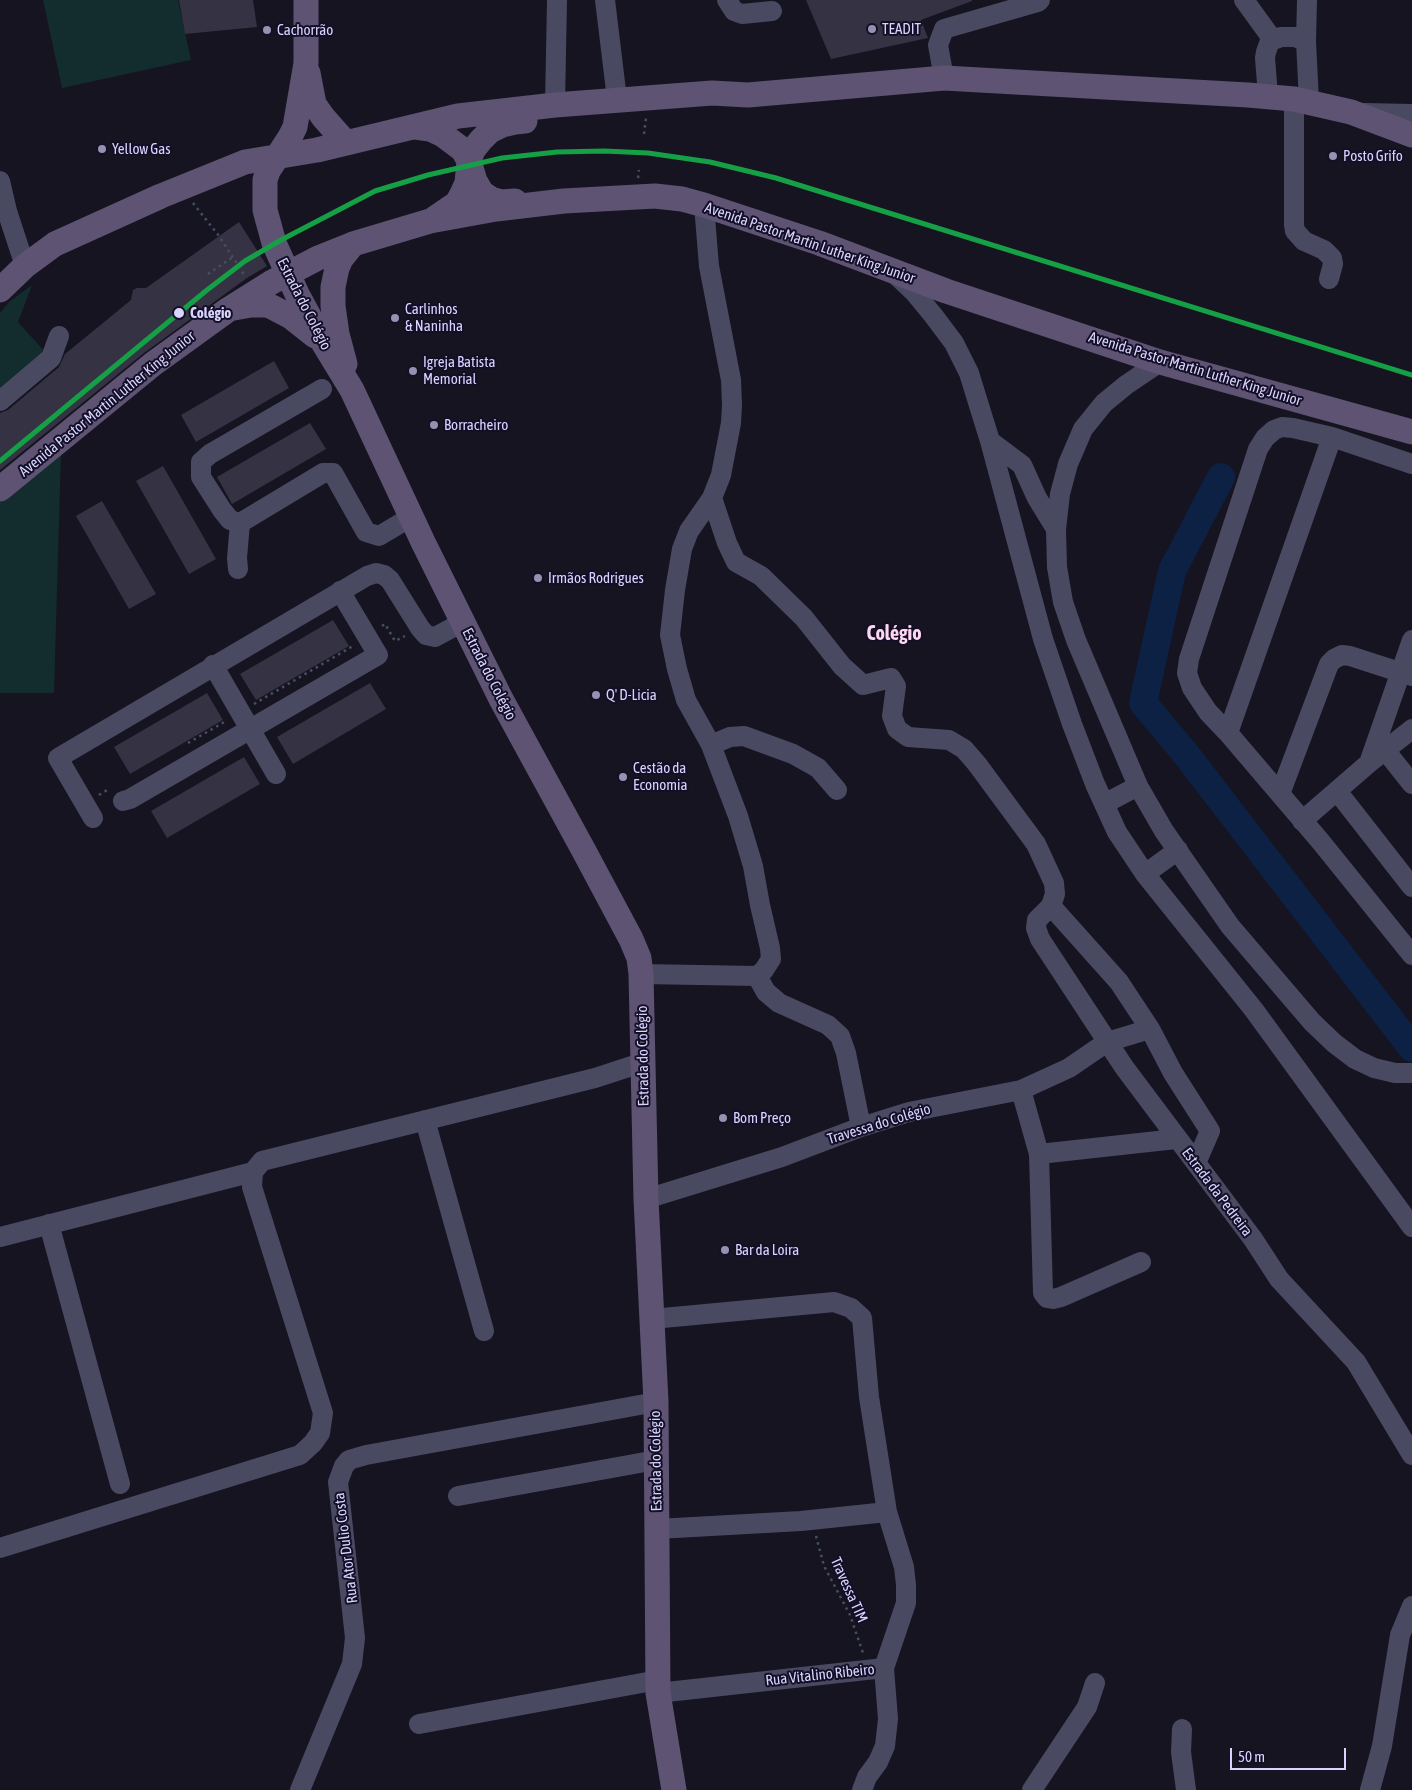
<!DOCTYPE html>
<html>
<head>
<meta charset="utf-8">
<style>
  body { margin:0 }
  #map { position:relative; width:1412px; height:1790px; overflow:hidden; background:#161421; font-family:"Asap Condensed",sans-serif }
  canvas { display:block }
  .scale { position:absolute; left:1230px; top:1748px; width:116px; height:22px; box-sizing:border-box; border:2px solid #d9d4ff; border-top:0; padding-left:6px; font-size:15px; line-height:18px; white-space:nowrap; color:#d9d4ff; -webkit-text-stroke:4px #130f26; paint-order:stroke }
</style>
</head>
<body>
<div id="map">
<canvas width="1412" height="1790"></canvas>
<div class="scale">50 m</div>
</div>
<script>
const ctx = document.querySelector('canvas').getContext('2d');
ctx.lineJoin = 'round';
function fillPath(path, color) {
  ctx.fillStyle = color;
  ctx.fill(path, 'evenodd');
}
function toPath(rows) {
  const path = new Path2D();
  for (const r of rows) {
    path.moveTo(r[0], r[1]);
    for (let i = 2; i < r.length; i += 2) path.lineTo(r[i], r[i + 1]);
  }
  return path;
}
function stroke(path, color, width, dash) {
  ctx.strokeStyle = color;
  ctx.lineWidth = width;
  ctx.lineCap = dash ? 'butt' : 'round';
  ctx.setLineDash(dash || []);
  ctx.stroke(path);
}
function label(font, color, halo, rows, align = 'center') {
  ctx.font = font + ' "Asap Condensed",sans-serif';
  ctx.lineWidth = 4;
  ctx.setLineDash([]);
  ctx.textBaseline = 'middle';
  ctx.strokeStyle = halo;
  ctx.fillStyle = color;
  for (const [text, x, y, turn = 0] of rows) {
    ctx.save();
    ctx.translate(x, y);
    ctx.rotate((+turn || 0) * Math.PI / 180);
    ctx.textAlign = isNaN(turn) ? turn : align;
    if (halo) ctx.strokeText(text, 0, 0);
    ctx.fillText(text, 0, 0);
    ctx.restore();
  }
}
const green = toPath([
  [43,0,178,0,191,60,62,88],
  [32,285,18,322,46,353,0,395,0,313,9,302],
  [61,453,54,693,0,693,0,498]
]);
const stream = toPath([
  [1410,1044,1412,1043]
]);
const river = toPath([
  [1221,477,1172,571,1143,703,1185,753,1412,1048]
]);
const building = toPath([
  [179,0,253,0,257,27,185,34],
  [806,0,972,0,972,1,921,20,928,38,831,59],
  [239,222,267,266,247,278,144,353,0,470,0,413,8,410,59,367,65,354,131,300,133,290,137,288,146,288],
  [274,361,289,388,196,442,181,415],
  [310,423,326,449,232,504,217,477],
  [163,466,216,559,189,574,136,481],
  [102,501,156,594,129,609,76,516],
  [333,620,349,646,256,700,240,674],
  [370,683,386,709,293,764,277,737],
  [207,693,223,720,130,774,114,747],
  [244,757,260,784,167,838,151,811]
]);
const path = toPath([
  [644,134,646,118],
  [638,178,639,170],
  [193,203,219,236,245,276],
  [208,274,233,257],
  [382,626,385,624,395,641,405,636],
  [254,704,353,646],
  [188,743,226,721],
  [99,795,109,789],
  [816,1536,824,1566,850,1615,863,1653]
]);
const minor = toPath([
  [605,0,617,99],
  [727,0,734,11,742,14,772,11],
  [1244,0,1273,40],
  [1307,0,1306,41,1309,102],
  [944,78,938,45,944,29,1038,2,1040,0],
  [1268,96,1265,58,1266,52,1270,41,1281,37,1295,37,1306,41],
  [1294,99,1294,225,1295,231,1304,241,1324,250,1332,258,1333,264,1329,279],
  [555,105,557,0],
  [1364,113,1412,114],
  [0,181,7,211,25,266],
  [704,205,709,266,731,380,732,405,731,423,721,475,712,498,689,531,682,549,675,590,670,635,677,669,686,700,711,745,738,816,753,866,760,905,770,948,771,959,764,970,757,976],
  [895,274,914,292,933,315,954,343,969,373,990,441,1043,639,1072,724,1095,784,1117,832,1145,874,1254,1010,1412,1227],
  [1160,362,1126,385,1104,403,1083,429,1068,464,1060,494,1056,529,1057,567,1063,602,1076,640,1138,786,1164,831,1230,926,1312,1022,1334,1043,1355,1059,1374,1068,1395,1073,1412,1073],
  [322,389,210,454,201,462,201,477,222,510,230,520,240,523,323,473,333,473,366,532,379,536,411,517],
  [0,401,51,358,59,336],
  [990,441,1022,465,1037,498,1056,529],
  [1412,464,1332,437,1293,428,1282,427,1274,430,1265,438,1258,449,1189,659,1187,673,1192,688,1208,712,1228,733,1321,842,1412,955],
  [712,498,727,543,736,562,761,576,804,618,842,666,863,685,891,678,896,686,892,716,897,729,908,737,949,740,964,749,977,764,1036,844,1054,883,1055,894,1051,906,1037,920,1036,928,1040,939,1124,1067,1253,1239,1279,1279,1356,1362,1412,1455],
  [238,569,237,558,240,523],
  [213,665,276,774],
  [1228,733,1332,437],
  [711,745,730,737,744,736,793,754,818,768,837,790],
  [1385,750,1412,784],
  [1369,763,1412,640],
  [1337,791,1412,887],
  [1280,794,1329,664,1334,659,1342,655,1350,656,1412,676],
  [123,801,130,799,378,655,340,591],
  [1104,804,1138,786],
  [93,818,58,758,367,576,376,573,384,575,390,580,420,628,426,635,435,637,463,622],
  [1302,821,1369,763,1412,729],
  [1145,874,1178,850],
  [1051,906,1119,982,1150,1029,1173,1073,1210,1131,1196,1163],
  [641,974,757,976,766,992,779,1003,828,1025,840,1036,846,1053,861,1127],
  [1021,1090,1039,1154,1043,1293,1047,1298,1053,1299,1061,1297,1141,1262],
  [425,1120,484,1331],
  [1039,1154,1176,1139],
  [646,1199,782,1157,861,1127,909,1112,1021,1090,1069,1068,1107,1042,1150,1029],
  [49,1224,120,1484],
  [0,1237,253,1172],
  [652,1319,834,1302,851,1308,862,1318,869,1397,887,1512,904,1567,906,1585,906,1603,884,1668,658,1693],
  [458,1496,656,1460],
  [657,1529,801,1521,887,1512],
  [0,1548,300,1455,313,1443,320,1433,323,1413,252,1187,253,1172,262,1161,595,1078,644,1062],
  [419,1724,658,1680],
  [1182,1729,1181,1752,1186,1790],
  [300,1790,352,1664,355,1638,338,1482,344,1466,349,1460,366,1455,656,1402],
  [862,1790,867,1777,878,1762,885,1746,888,1719,884,1668],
  [1032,1790,1087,1707,1095,1683],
  [1370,1790,1382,1746,1400,1635,1412,1606]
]);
const major = toPath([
  [306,0,306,63,295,127,290,137,268,171,265,180,265,210,274,243,297,294,324,344,352,390,423,542,501,699,584,851,631,939,639,958,641,974,646,1199,656,1402,658,1693,674,1790],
  [308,73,314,104,323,117,346,143],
  [415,127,430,129,443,135,463,150,469,161,475,181,482,193,491,199,501,202,515,201],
  [435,218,457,203,462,194,467,183,469,161,473,150,481,140,490,131,502,125,515,122,525,121],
  [0,290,25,266,55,244,161,196,245,162,317,150,458,116,555,105,712,93,748,95,944,78,1248,95,1294,99,1351,112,1412,135],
  [234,308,251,305,266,305,272,307,291,317,315,336],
  [345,364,337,334,333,306,333,287,337,268,341,259,353,244],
  [0,489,153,364,229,309,272,282,318,258,353,244,430,221,496,209,564,201,655,196,682,199,704,205,819,243,946,291,1160,362,1412,432]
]);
const metro1 = toPath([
  [0,461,207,290,245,261,281,240,375,191,428,175,502,158,557,152,604,151,648,153,710,162,776,178,1412,375]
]);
const markers = [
  [872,29,5,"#9591b1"],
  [267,30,5,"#9591b1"],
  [102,149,5,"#9591b1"],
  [1333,156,5,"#9591b1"],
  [179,313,6,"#d9d4ff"],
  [395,318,5,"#9591b1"],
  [413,371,5,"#9591b1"],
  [434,425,5,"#9591b1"],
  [538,578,5,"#9591b1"],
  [596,695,5,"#9591b1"],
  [623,777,5,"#9591b1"],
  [723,1118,5,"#9591b1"],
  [725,1250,5,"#9591b1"]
];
const poiNames = [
  ["TEADIT",882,29],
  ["Cachorrão",277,30],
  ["Yellow Gas",112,149],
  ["Posto Grifo",1343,156],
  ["Carlinhos",405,309],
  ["& Naninha",405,326],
  ["Igreja Batista",423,362],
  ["Memorial",423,379],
  ["Borracheiro",444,425],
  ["Irmãos Rodrigues",548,578],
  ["Q' D-Licia",606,695],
  ["Cestão da",633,768],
  ["Economia",633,785],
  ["Bom Preço",733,1118],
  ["Bar da Loira",735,1250]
];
const streetNames = [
  ["Avenida Pastor Martin Luther King Junior",810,243,19],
  ["Estrada do Colégio",304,304,63],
  ["Avenida Pastor Martin Luther King Junior",1195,369,17],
  ["Avenida Pastor Martin Luther King Junior",107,404,-39],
  ["Estrada do Colégio",489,674,63],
  ["Estrada do Colégio",643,1056,-91],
  ["Travessa do Colégio",879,1124,-17],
  ["Estrada da Pedreira",1217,1192,53],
  ["Estrada do Colégio",656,1461,-91],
  ["Rua Ator Dulio Costa",346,1548,-97],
  ["Travessa TIM",849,1590,66],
  ["Rua Vitalino Ribeiro",820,1675,-6]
];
const stopNames = [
  ["Colégio",190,313]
];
const districtNames = [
  ["Colégio",894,634]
];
fillPath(green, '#132c2d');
stroke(stream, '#0d2144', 4.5);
stroke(river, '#0d2144', 28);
fillPath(building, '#343243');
stroke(path, '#44505f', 2.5, [2.5, 4]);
stroke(minor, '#4a4962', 20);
stroke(major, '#5e5373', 25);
stroke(metro1, '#15a046', 5);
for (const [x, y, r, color] of markers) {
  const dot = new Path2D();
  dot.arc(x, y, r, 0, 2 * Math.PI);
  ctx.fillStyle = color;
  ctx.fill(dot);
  stroke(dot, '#130f26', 2);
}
label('15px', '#d9d4ff', '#130f26', poiNames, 'left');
label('15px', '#d9d4ff', '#130f26', streetNames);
label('bold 15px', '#d9d4ff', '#130f26', stopNames, 'left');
label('bold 20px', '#ffd6f0', '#130f26', districtNames);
</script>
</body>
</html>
